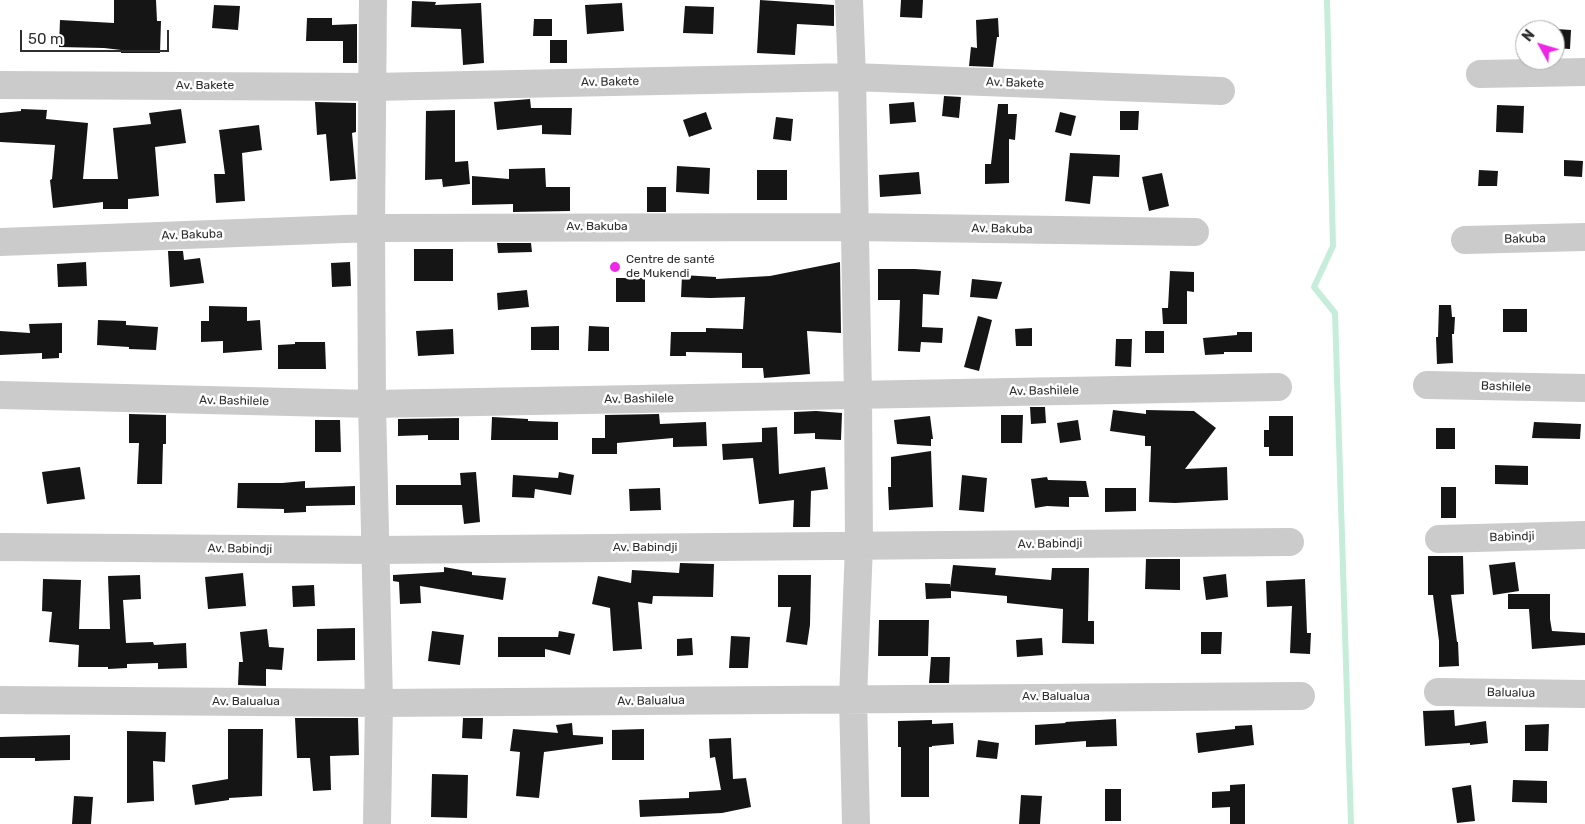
<!DOCTYPE html>
<html>
<head>
<meta charset="utf-8">
<style>
  body { margin:0 }
  #map { position:relative; width:1585px; height:824px; overflow:hidden; background:#fff; font-family:Rubik,sans-serif }
  canvas { display:block }
  .north { position:absolute; left:1515px; top:20px; width:50px; height:50px; box-sizing:border-box; background:#fff; border:1px solid #ababab; border-radius:50%; rotate:309deg; font-size:14px; font-weight:700; line-height:20px; text-align:center; color:#2e2e2e }
  .north::after { content:''; display:block; margin:auto; width:18px; height:22px; background:#ee26e5; clip-path:polygon(50% 0,100% 100%,50% 72%,0 100%) }
  .scale { position:absolute; left:20px; top:30px; width:149px; height:22px; box-sizing:border-box; border:2px solid #2e2e2e; border-top:0; padding-left:6px; font-size:15px; line-height:18px; white-space:nowrap; color:#2e2e2e; -webkit-text-stroke:4px #fff; paint-order:stroke }
</style>
</head>
<body>
<div id="map">
<canvas width="1585" height="824"></canvas>
<div class="north">N</div>
<div class="scale">50 m</div>
</div>
<script>
const ctx = document.querySelector('canvas').getContext('2d');
ctx.lineJoin = 'round';
function toPath(rows) {
  const path = new Path2D();
  for (const r of rows) {
    path.moveTo(r[0], r[1]);
    for (let i = 2; i < r.length; i += 2) path.lineTo(r[i], r[i + 1]);
  }
  return path;
}
function stroke(path, color, width, dash) {
  ctx.strokeStyle = color;
  ctx.lineWidth = width;
  ctx.lineCap = dash ? 'butt' : 'round';
  ctx.setLineDash(dash || []);
  ctx.stroke(path);
}
function fillPath(path, color) {
  ctx.fillStyle = color;
  ctx.fill(path, 'evenodd');
}
function label(font, color, halo, rows, align = 'center') {
  ctx.font = font + ' Rubik,sans-serif';
  ctx.lineWidth = 5;
  ctx.setLineDash([]);
  ctx.textBaseline = 'middle';
  ctx.strokeStyle = halo;
  ctx.fillStyle = color;
  for (const [text, x, y, turn = 0] of rows) {
    ctx.save();
    ctx.translate(x, y);
    ctx.rotate((+turn || 0) * Math.PI / 180);
    ctx.textAlign = isNaN(turn) ? turn : align;
    if (halo) ctx.strokeText(text, 0, 0);
    ctx.fillText(text, 0, 0);
    ctx.restore();
  }
}
const stream = toPath([
  [1327,0,1333,246,1314,287,1335,313,1351,824]
]);
const building = toPath([
  [114,0,156,0,157,21,161,21,160,53,121,53,121,50,104,48,59,47,60,20,114,23],
  [760,0,834,5,834,26,797,24,795,55,757,53],
  [901,0,923,0,922,18,900,17],
  [412,1,436,2,435,5,481,3,484,63,463,65,461,29,411,27],
  [622,3,624,31,587,34,585,5],
  [214,5,240,6,238,30,212,28],
  [685,6,714,7,713,34,683,33],
  [307,18,332,18,332,25,357,24,357,63,343,63,343,41,306,41],
  [998,18,999,37,997,37,993,67,969,66,971,47,977,48,976,20],
  [534,19,552,19,552,36,533,36],
  [1556,29,1571,30,1570,49,1555,48],
  [550,40,567,40,567,63,550,63],
  [944,96,961,97,959,118,942,116],
  [530,99,531,108,572,108,571,135,542,134,542,125,497,130,494,102],
  [315,102,356,103,356,132,352,133,356,179,330,181,326,134,317,135],
  [914,102,916,122,890,124,889,104],
  [998,104,1008,104,1008,114,1017,114,1015,140,1009,139,1009,183,985,184,985,164,991,164],
  [1497,105,1524,106,1523,133,1496,132],
  [21,109,47,110,46,119,88,123,83,179,118,179,113,128,151,124,149,113,181,109,186,143,155,147,159,196,128,199,128,209,103,209,103,202,53,208,50,180,52,179,55,145,0,142,0,113,21,111],
  [455,110,455,162,468,161,470,184,443,187,442,179,425,180,426,111],
  [1120,111,1139,111,1138,130,1120,130],
  [706,112,712,129,689,137,683,120],
  [1060,112,1076,116,1071,136,1055,132],
  [776,117,793,119,791,141,773,139],
  [259,125,262,150,242,153,245,201,216,203,214,174,225,174,219,130],
  [1070,153,1120,155,1119,177,1093,176,1090,204,1065,201],
  [1564,160,1583,161,1582,177,1564,176],
  [677,166,710,168,709,194,676,192],
  [545,168,546,187,570,187,570,211,513,212,513,204,472,205,472,176,509,179,509,169],
  [757,170,787,170,787,200,757,200],
  [1479,170,1498,171,1497,186,1478,186],
  [919,172,921,194,880,197,879,175],
  [1162,173,1169,206,1149,211,1142,177],
  [647,187,666,187,666,212,647,212],
  [497,243,531,243,532,252,498,253],
  [414,249,453,249,453,281,414,281],
  [168,251,183,251,184,260,200,258,204,283,170,287],
  [86,262,87,286,58,287,57,264],
  [350,262,351,286,332,287,331,263],
  [840,262,841,333,807,331,810,374,764,378,763,368,742,368,742,353,686,352,686,356,670,356,671,332,706,332,706,328,743,329,745,297,710,298,681,297,682,275,716,277,716,279,770,276],
  [878,269,915,269,941,271,939,295,923,294,922,327,943,328,942,343,921,342,920,352,898,351,900,300,878,300],
  [1170,271,1194,272,1194,292,1187,291,1187,324,1163,324,1162,308,1168,308],
  [616,278,645,278,645,302,616,302],
  [972,279,1002,282,997,299,970,297],
  [527,290,529,307,498,310,497,293],
  [1439,305,1451,305,1452,317,1455,317,1454,334,1452,334,1453,363,1437,364,1436,337,1438,337],
  [209,306,247,307,247,321,260,320,262,350,223,353,223,341,201,342,201,321,209,321],
  [1503,309,1527,309,1527,332,1503,332],
  [978,316,992,320,979,371,964,367],
  [98,320,126,321,126,325,158,327,156,350,129,349,129,347,97,345],
  [62,323,62,353,59,353,59,358,42,359,42,353,0,355,0,331,30,333,29,324],
  [559,326,559,350,531,350,531,327],
  [589,326,609,327,609,351,588,351],
  [1032,328,1032,346,1016,346,1015,329],
  [453,329,454,354,418,356,416,331],
  [1145,331,1164,331,1164,353,1145,353],
  [1237,332,1252,332,1252,352,1224,352,1224,354,1205,355,1203,338,1237,335],
  [1116,339,1132,339,1131,367,1115,366],
  [295,342,325,342,326,369,278,369,278,345,295,344],
  [1030,407,1045,407,1046,423,1031,424],
  [1113,410,1146,414,1146,410,1194,411,1216,428,1185,469,1227,467,1228,500,1175,503,1149,502,1151,446,1145,446,1145,436,1110,431],
  [816,411,842,413,841,440,815,439,815,433,794,434,794,412],
  [129,414,166,415,166,444,163,444,162,484,137,484,139,443,129,443],
  [659,414,660,424,706,422,707,446,673,447,673,438,617,443,617,454,592,454,592,438,605,438,605,415],
  [1001,415,1023,415,1022,443,1001,443],
  [930,416,933,439,931,439,931,446,897,444,894,420],
  [1269,416,1293,416,1293,456,1269,456,1269,447,1264,447,1264,430,1269,430],
  [492,417,528,419,528,421,558,422,558,440,491,440],
  [459,418,459,440,428,440,428,435,398,436,398,419],
  [315,420,340,420,341,452,315,452],
  [1078,420,1081,440,1060,443,1057,423],
  [1534,422,1581,424,1580,439,1532,438],
  [777,427,779,474,825,467,828,489,811,491,810,527,793,527,794,500,759,504,753,458,723,460,722,444,762,442,762,428],
  [1436,428,1455,428,1455,449,1436,449],
  [931,451,933,507,889,510,888,487,891,487,891,457],
  [1495,465,1528,466,1528,485,1495,484],
  [80,467,85,499,47,504,42,472],
  [476,472,480,522,464,524,462,505,396,505,396,485,461,485,460,473],
  [559,472,574,475,571,495,535,489,534,498,512,497,513,475,558,478],
  [962,475,987,478,984,512,959,510],
  [1047,477,1048,480,1086,481,1089,497,1069,497,1069,507,1047,506,1035,508,1031,479],
  [305,481,305,488,355,486,355,505,306,506,306,512,284,513,284,509,237,508,238,483,282,483],
  [1441,487,1456,487,1456,518,1441,518],
  [660,488,661,510,630,511,629,489],
  [1105,488,1136,488,1136,511,1105,512],
  [1428,556,1463,556,1464,594,1451,595,1457,642,1458,642,1459,666,1439,667,1439,641,1433,595,1428,595],
  [1146,559,1180,559,1180,590,1145,589],
  [1515,562,1519,591,1493,595,1489,565],
  [680,563,714,564,713,597,653,596,652,604,638,602,642,649,613,651,610,608,592,604,598,576,631,583,632,570,679,573],
  [953,565,996,568,995,575,1051,580,1052,568,1089,568,1088,621,1094,621,1094,644,1062,643,1063,609,1007,603,1007,596,951,591,951,598,926,599,925,583,950,584,950,588],
  [444,567,472,572,472,575,506,578,503,600,420,586,421,603,400,604,399,582,393,581,393,575,444,572],
  [243,573,246,606,208,609,205,577],
  [1226,574,1228,597,1206,600,1203,577],
  [140,575,141,599,123,600,126,643,153,642,154,645,186,643,187,668,158,669,158,663,127,664,127,668,108,669,108,667,78,667,79,645,49,642,52,612,42,611,43,579,81,580,79,629,110,629,108,576],
  [778,575,811,575,810,625,807,645,786,642,791,607,778,607],
  [1305,579,1307,633,1311,633,1310,654,1290,653,1292,606,1267,607,1266,581],
  [314,585,315,606,293,607,292,586],
  [1508,594,1550,594,1550,619,1552,631,1585,633,1585,645,1532,649,1529,609,1508,609],
  [879,620,929,620,928,656,878,656],
  [355,628,355,660,317,661,317,629],
  [267,629,269,647,284,648,282,670,266,669,266,686,238,685,239,662,243,662,240,632],
  [432,631,464,635,460,665,428,661],
  [559,631,575,634,570,655,545,649,545,657,498,657,498,637,558,637],
  [1201,632,1222,632,1221,654,1201,654],
  [731,636,750,637,748,668,729,668],
  [692,638,693,655,677,656,677,639],
  [1042,638,1043,655,1017,657,1016,640],
  [931,657,950,657,949,683,929,683],
  [1454,710,1455,726,1486,721,1488,743,1470,745,1470,743,1425,746,1423,711],
  [295,718,358,718,359,755,330,756,331,790,313,791,310,758,297,758],
  [463,718,483,718,482,739,462,738],
  [1116,719,1117,746,1086,747,1086,741,1035,745,1035,725,1066,723,1065,722],
  [932,720,932,724,953,723,954,744,932,746,932,747,929,747,929,797,901,797,901,747,898,747,898,721],
  [572,723,573,735,603,737,603,744,544,752,539,798,516,796,520,752,510,751,513,729,558,733,556,725],
  [1549,724,1548,751,1525,751,1525,725],
  [1252,725,1254,745,1198,753,1196,733,1235,729,1235,726],
  [228,729,263,729,262,796,229,798,229,800,195,805,192,785,228,779],
  [644,729,644,760,612,760,612,730],
  [127,731,166,732,165,762,153,761,154,801,127,803],
  [70,735,70,760,35,761,35,758,0,758,0,737],
  [731,738,733,779,746,778,751,807,722,813,640,817,639,800,689,798,689,792,721,790,715,757,710,758,709,739],
  [978,740,999,743,997,759,976,757],
  [432,774,468,775,467,818,431,817],
  [1513,780,1547,781,1547,803,1512,802],
  [1245,784,1245,824,1230,824,1230,807,1212,808,1212,792,1230,791,1230,785],
  [1471,785,1475,821,1457,823,1452,788],
  [1105,789,1121,789,1121,821,1105,821],
  [1021,795,1042,796,1040,824,1019,824],
  [74,796,93,797,91,824,72,824]
]);
const minor = toPath([
  [373,0,371,228,372,404,379,703,377,824],
  [849,0,852,77,858,395,859,546,853,698,856,824],
  [1480,74,1585,72],
  [0,85,372,87,852,77,1221,91],
  [1465,240,1585,237],
  [0,242,371,228,854,227,1195,232],
  [1427,385,1585,388],
  [0,395,372,404,1278,387],
  [1439,539,1585,535],
  [0,547,376,550,1290,542],
  [1438,692,1585,694],
  [0,700,379,703,1301,696]
]);
const markers = [
  [615,267,6,"#ee26e5"]
];
const streetNames = [
  ["Av. Bakete",610,82,-1],
  ["Av. Bakete",1015,83,2],
  ["Av. Bakete",205,86],
  ["Av. Bakuba",597,227],
  ["Av. Bakuba",1002,229,1],
  ["Av. Bakuba",192,235,-2],
  ["Bakuba",1525,239,-1],
  ["Bashilele",1506,387,2],
  ["Av. Bashilele",1044,391,-1],
  ["Av. Bashilele",639,399,-1],
  ["Av. Bashilele",234,401,1],
  ["Babindji",1512,537,-2],
  ["Av. Babindji",1050,544,-1],
  ["Av. Babindji",645,548],
  ["Av. Babindji",240,549,1],
  ["Balualua",1511,693,1],
  ["Av. Balualua",1056,697],
  ["Av. Balualua",651,701,-1],
  ["Av. Balualua",246,702]
];
const poiNames = [
  ["Centre de santé",626,260],
  ["de Mukendi",626,274]
];
stroke(stream, '#c5edda', 6);
fillPath(building, '#151515');
stroke(minor, '#cbcbcb', 28);
for (const [x, y, r, color] of markers) {
  const dot = new Path2D();
  dot.arc(x, y, r, 0, 2 * Math.PI);
  ctx.fillStyle = color;
  ctx.fill(dot);
  stroke(dot, '#fff', 2);
}
label('12px', '#2e2e2e', '#fff', streetNames);
label('12px', '#2e2e2e', '#fff', poiNames, 'left');
</script>
</body>
</html>
